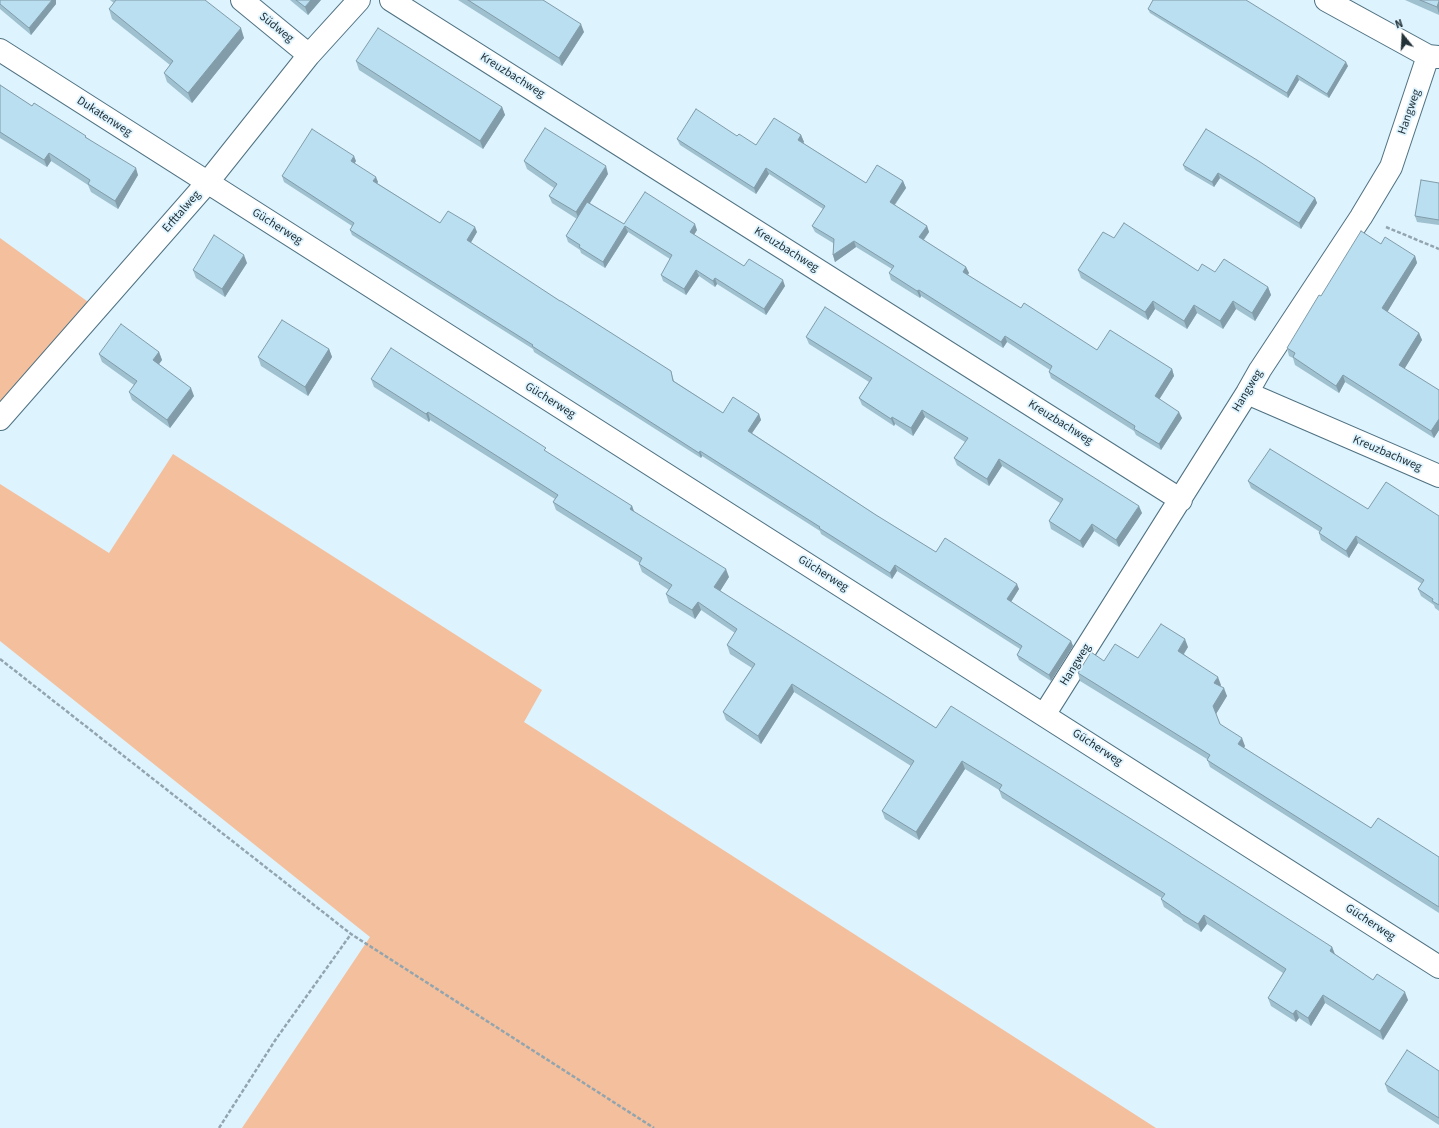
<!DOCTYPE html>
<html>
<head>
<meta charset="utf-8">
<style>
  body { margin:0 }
  #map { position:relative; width:1439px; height:1128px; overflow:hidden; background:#ddf3fe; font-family:"Source Sans 3",sans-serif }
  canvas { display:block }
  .north { position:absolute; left:1383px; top:16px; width:40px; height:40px; -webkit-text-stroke:3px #ddf3fe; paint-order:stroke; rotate:342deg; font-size:11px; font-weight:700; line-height:16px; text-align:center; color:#233239 }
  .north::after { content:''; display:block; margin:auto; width:14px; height:18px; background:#233239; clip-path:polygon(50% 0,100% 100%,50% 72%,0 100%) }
</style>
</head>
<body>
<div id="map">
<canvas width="1439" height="1128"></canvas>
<div class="north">N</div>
</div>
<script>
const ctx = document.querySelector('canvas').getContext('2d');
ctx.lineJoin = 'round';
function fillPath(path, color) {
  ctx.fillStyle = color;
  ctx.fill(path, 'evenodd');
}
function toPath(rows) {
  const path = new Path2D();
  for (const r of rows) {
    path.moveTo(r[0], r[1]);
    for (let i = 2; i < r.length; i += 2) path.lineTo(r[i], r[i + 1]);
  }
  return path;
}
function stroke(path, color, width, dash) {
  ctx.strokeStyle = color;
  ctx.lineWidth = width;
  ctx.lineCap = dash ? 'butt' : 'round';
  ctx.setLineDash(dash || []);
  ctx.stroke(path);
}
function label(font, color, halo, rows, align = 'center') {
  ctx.font = font + ' "Source Sans 3",sans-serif';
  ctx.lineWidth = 3.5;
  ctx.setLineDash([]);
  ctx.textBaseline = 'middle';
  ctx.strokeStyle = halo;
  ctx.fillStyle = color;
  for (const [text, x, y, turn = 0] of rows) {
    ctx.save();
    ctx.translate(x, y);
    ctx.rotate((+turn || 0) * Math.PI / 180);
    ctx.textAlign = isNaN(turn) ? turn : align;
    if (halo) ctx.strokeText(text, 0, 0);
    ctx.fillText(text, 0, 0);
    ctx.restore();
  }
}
const green = toPath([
  [0,238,91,304,0,410],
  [173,454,542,690,524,722,1156,1128,242,1128,370,937,0,641,0,484,109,553]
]);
const path = toPath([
  [1386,227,1439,249],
  [0,659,351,934,654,1128],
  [219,1128,276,1039,351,934]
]);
const street = toPath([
  [242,0,309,55],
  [391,0,1181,500],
  [1326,0,1428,56,1439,57],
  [0,50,1439,967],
  [1247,393,1439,476],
  [0,419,207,183,309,55,359,0],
  [1044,715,1247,393,1260,370,1361,217,1391,167,1428,56]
]);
const wall = toPath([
  [0,0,56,4,31,35,0,9],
  [110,0,205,0,244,38,192,103,167,82,164,73,170,65,112,19,109,9,114,3],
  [290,0,321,0,308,15],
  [458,0,543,0,584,32,562,66],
  [1405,0,1439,0,1439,15],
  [1148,9,1348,66,1329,98,1299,80,1288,98,1150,13],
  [356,61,502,107,505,115,483,149,359,70],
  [0,85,32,106,86,137,138,175,118,209,91,192,88,185,51,161,47,167,0,138],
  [1206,129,1315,198,1317,203,1301,229,1220,178,1214,187,1185,170,1183,165],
  [801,135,804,142,803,143,866,183,903,181,906,188,895,205,927,226,929,232,924,240,966,267,969,273,968,275,1021,308,1097,350,1172,369,1174,376,1159,399,1182,418,1161,450,1136,435,1134,431,1051,378,1049,372,1050,370,1007,342,1003,348,921,296,920,298,891,280,889,273,892,269,856,247,835,262,833,255,833,243,815,232,812,226,823,209,769,174,756,194,680,145,677,139,737,136,756,145],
  [356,161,354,163,378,182,377,183,440,223,477,232,470,243,560,301,671,371,674,381,723,413,759,414,761,420,752,433,876,515,936,552,1019,589,1011,602,1071,641,1073,646,1051,681,1019,660,1017,655,1020,649,953,606,897,571,892,579,821,534,820,531,702,456,701,458,534,352,533,349,352,235,350,230,352,226,284,182,282,176],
  [524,161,608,174,590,203,624,224,697,230,694,235,744,266,785,286,766,315,717,284,715,287,699,276,686,295,663,281,661,275,670,259,628,232,605,268,581,253,580,250,568,242,566,236,577,219,552,203,549,196,554,188,527,169],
  [1439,183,1439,225,1417,222,1415,216],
  [1381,244,1415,256,1417,263,1387,312,1419,333,1422,340,1404,369,1439,390,1439,430,1434,438,1345,382,1339,393,1295,365,1293,358,1289,356,1287,348],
  [247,263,225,297,196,278,193,270],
  [1078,270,1198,271,1215,272,1268,287,1271,295,1255,321,1236,309,1223,329,1197,313,1187,329,1155,309,1148,320,1081,278],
  [806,337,1142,513,1119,547,1094,531,1083,548,1051,529,1049,521,1060,503,1002,466,989,486,973,476,957,465,954,458,965,442,925,417,913,436,895,424,894,426,862,405,859,398,869,382,809,344],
  [329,349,332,357,308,396,261,366,258,357],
  [159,352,162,360,159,364,194,396,170,428,132,400,129,392,134,385,102,362,99,354],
  [371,379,548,453,632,506,634,512,729,577,720,591,936,728,1332,947,1335,954,1373,980,1408,1000,1383,1040,1325,1003,1311,1026,1299,1018,1296,1022,1271,1006,1268,998,1283,973,1207,924,1201,932,1183,921,1182,919,1164,907,1161,899,1162,898,1002,798,999,790,965,769,919,840,885,819,882,811,911,766,794,692,761,744,726,720,723,712,752,668,730,654,727,645,735,633,701,610,695,619,669,603,666,594,669,590,642,572,639,564,640,563,556,510,553,502,555,499,430,420,429,422,374,387],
  [1248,481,1368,509,1439,516,1439,611,1435,608,1434,605,1421,596,1418,589,1422,584,1358,543,1349,558,1321,540,1319,533,1320,532,1251,488],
  [1188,647,1184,654,1221,685,1220,686,1227,696,1216,714,1220,724,1245,746,1244,748,1371,828,1439,857,1439,913,1210,767,1207,759,1080,681,1078,673,1104,661,1138,658],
  [1439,1071,1439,1125,1388,1092,1385,1084]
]);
const shadedWall = toPath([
  [52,0,56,0,56,4,31,35,29,28],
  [311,0,321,0,308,15,305,7],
  [1439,1,1439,14,1437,7],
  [581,24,584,32,562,66,559,58],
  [241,28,244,38,192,103,188,93],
  [1346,62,1348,66,1329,98,1327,94],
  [1297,75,1299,80,1288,98,1287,93],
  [502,107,505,115,483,149,480,141],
  [801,135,804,142,801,146,798,140],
  [49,153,51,161,47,167,44,160],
  [354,156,356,161,353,166,351,161],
  [606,166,608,174,579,220,576,212],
  [136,168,138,175,118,209,115,201],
  [766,168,769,174,756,194,754,188],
  [1218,173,1220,178,1214,187,1212,182],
  [376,177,378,182,375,186,373,181],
  [903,181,906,188,892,208,890,202],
  [1315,198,1317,203,1301,229,1299,223],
  [695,224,697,230,692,238,690,232],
  [625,226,628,232,605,268,603,262],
  [927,226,929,232,921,243,919,237],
  [475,227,477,232,469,246,467,240],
  [854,241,856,247,835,262,833,255],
  [244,255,247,263,225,297,222,289],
  [1415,256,1417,263,1385,316,1382,308],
  [966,267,969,273,965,278,963,272],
  [696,270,699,276,686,295,684,289],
  [715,278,717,284,715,287,713,281],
  [783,280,785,286,766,315,764,309],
  [1268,287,1271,295,1255,321,1252,313],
  [919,290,921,296,920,298,917,291],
  [1153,301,1155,309,1148,320,1145,312],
  [1233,301,1236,309,1223,329,1220,321],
  [1194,305,1197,313,1187,329,1184,321],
  [1419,333,1422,340,1402,373,1399,365],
  [1005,336,1007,342,1003,348,1001,342],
  [329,349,332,357,308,396,305,387],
  [159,352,162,360,156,368,153,360],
  [1172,369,1174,376,1157,403,1155,396],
  [1343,375,1345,382,1339,393,1336,386],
  [191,388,194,396,170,428,167,420],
  [922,410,925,417,913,436,911,428],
  [428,412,430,420,429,422,426,414],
  [1179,412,1182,418,1161,450,1159,444],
  [759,414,761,420,750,436,748,431],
  [892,417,895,424,894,426,891,419],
  [1439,419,1439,430,1434,438,1431,431],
  [700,451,702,456,701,458,699,453],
  [999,459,1002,466,989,486,987,479],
  [632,506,635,514,630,509],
  [1139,506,1142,513,1119,547,1116,540],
  [1092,524,1094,531,1083,548,1080,541],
  [1356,536,1358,543,1349,558,1346,551],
  [895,565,897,571,892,579,890,573],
  [726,569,729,577,717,596,714,587],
  [1017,584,1019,589,1009,605,1007,599],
  [698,602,701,610,695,619,692,610],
  [1185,639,1188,647,1181,658,1178,651],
  [1071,641,1073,646,1051,681,1049,675],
  [1218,677,1221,685,1217,691,1214,683],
  [792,684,794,692,761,744,758,736],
  [1224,688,1227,696,1216,714,1213,706],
  [1242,738,1245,746,1241,752,1238,744],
  [962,761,965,769,919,840,916,832],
  [1204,915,1207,924,1201,932,1198,924],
  [1332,947,1335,955,1330,951],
  [1405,992,1408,1000,1383,1040,1380,1031],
  [1323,995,1325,1003,1311,1026,1308,1018],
  [1296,1010,1299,1018,1296,1022,1293,1014]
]);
const building = toPath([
  [0,0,52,0,29,28,0,4,0,0],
  [116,0,205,0,241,28,188,93,164,73,173,61,109,9,116,0],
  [296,0,311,0,305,7,296,0],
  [468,0,543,0,581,24,559,58,468,0],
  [1153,0,1246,0,1346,62,1327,94,1297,75,1287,93,1148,9,1153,0],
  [1420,0,1439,0,1439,1,1437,7,1420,0],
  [378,28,502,107,480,141,356,61,378,28],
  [0,85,32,106,34,103,86,136,85,137,136,168,115,201,88,184,90,180,49,153,44,160,0,132,0,85],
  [696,109,737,136,739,134,756,145,774,118,801,135,798,140,866,183,877,165,903,181,890,202,927,226,919,237,966,267,963,272,1021,308,1024,303,1097,350,1110,330,1172,369,1155,396,1179,412,1159,444,1134,429,1135,426,1049,372,1052,366,1005,336,1001,342,919,290,917,291,889,273,894,266,854,241,833,255,834,239,812,226,825,206,766,168,754,188,677,139,696,109],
  [545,128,606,166,576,212,549,196,557,184,524,161,545,128],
  [312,129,354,156,351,161,376,177,373,181,440,223,448,211,475,227,467,240,560,301,561,301,671,371,673,381,723,413,733,397,759,414,748,431,876,515,936,552,945,538,1017,584,1007,599,1071,641,1049,675,1017,655,1022,646,951,601,895,565,890,573,819,528,820,527,700,451,699,453,532,346,533,345,350,230,354,223,282,176,312,129],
  [1206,129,1257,160,1315,198,1299,223,1218,173,1212,182,1183,165,1206,129],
  [1421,180,1439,183,1439,220,1415,216,1421,180],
  [645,192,695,224,690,232,744,266,749,259,783,280,764,309,715,278,713,281,696,270,684,289,661,275,672,255,625,226,603,262,579,247,580,245,566,236,587,202,624,224,645,192],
  [1124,223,1198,271,1202,264,1215,272,1224,259,1268,287,1252,313,1233,301,1220,321,1194,305,1184,321,1153,301,1145,312,1078,270,1103,232,1114,238,1124,223],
  [1361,231,1381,244,1385,237,1415,256,1382,308,1419,333,1399,365,1439,390,1439,419,1431,431,1343,375,1336,386,1293,357,1295,353,1287,348,1319,295,1321,296,1361,231],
  [214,235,244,255,222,289,193,270,214,235],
  [825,307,1139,506,1116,540,1092,524,1080,541,1049,521,1063,499,999,459,987,479,971,469,954,458,968,438,922,410,911,428,892,417,891,419,859,398,872,378,806,337,825,307],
  [282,320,329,349,305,387,258,357,282,320],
  [121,324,159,352,153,360,191,388,167,420,129,392,137,381,99,354,121,324],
  [391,348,546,448,544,450,632,506,630,509,726,569,714,587,936,728,951,706,1171,844,1332,947,1330,951,1373,980,1377,974,1405,992,1380,1031,1323,995,1308,1018,1296,1010,1293,1014,1268,998,1286,969,1204,915,1198,924,1180,913,1180,912,1161,899,1165,894,999,790,1002,785,962,761,916,832,882,811,914,761,792,684,758,736,723,712,755,664,727,645,737,629,698,602,692,610,666,594,672,585,639,564,642,558,553,502,558,495,428,412,426,414,371,379,391,348],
  [1270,449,1368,509,1386,482,1439,516,1439,605,1432,601,1433,599,1418,589,1424,580,1356,536,1346,551,1319,533,1322,528,1248,481,1270,449],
  [1161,624,1185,639,1178,651,1218,677,1214,683,1224,688,1213,706,1220,724,1242,738,1238,744,1371,828,1378,818,1439,857,1439,907,1207,760,1210,755,1078,673,1091,652,1104,661,1115,644,1138,658,1161,624],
  [1407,1050,1439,1071,1439,1118,1385,1084,1407,1050]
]);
const streetNames = [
  ["Südweg",276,28,39],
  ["Kreuzbachweg",512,76,32],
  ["Hangweg",1410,112,-71],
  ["Dukatenweg",104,117,33],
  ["Erfttalweg",182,212,-49],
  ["Gücherweg",277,227,32],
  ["Kreuzbachweg",786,250,32],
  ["Hangweg",1248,391,-59],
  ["Gücherweg",550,401,32],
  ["Kreuzbachweg",1060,423,32],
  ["Kreuzbachweg",1387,454,23],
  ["Gücherweg",823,574,32],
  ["Hangweg",1076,665,-58],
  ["Gücherweg",1097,748,33],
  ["Gücherweg",1370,923,33]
];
fillPath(green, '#f4bf9c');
stroke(street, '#4f7181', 24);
stroke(path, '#92a5af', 2.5, [4, 2]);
stroke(street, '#fff', 22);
fillPath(wall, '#9fc0cf');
fillPath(shadedWall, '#829ca9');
fillPath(building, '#b9dff1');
stroke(building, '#829ca9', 1);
label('12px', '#233239', '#ddf3fe', streetNames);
</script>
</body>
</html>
